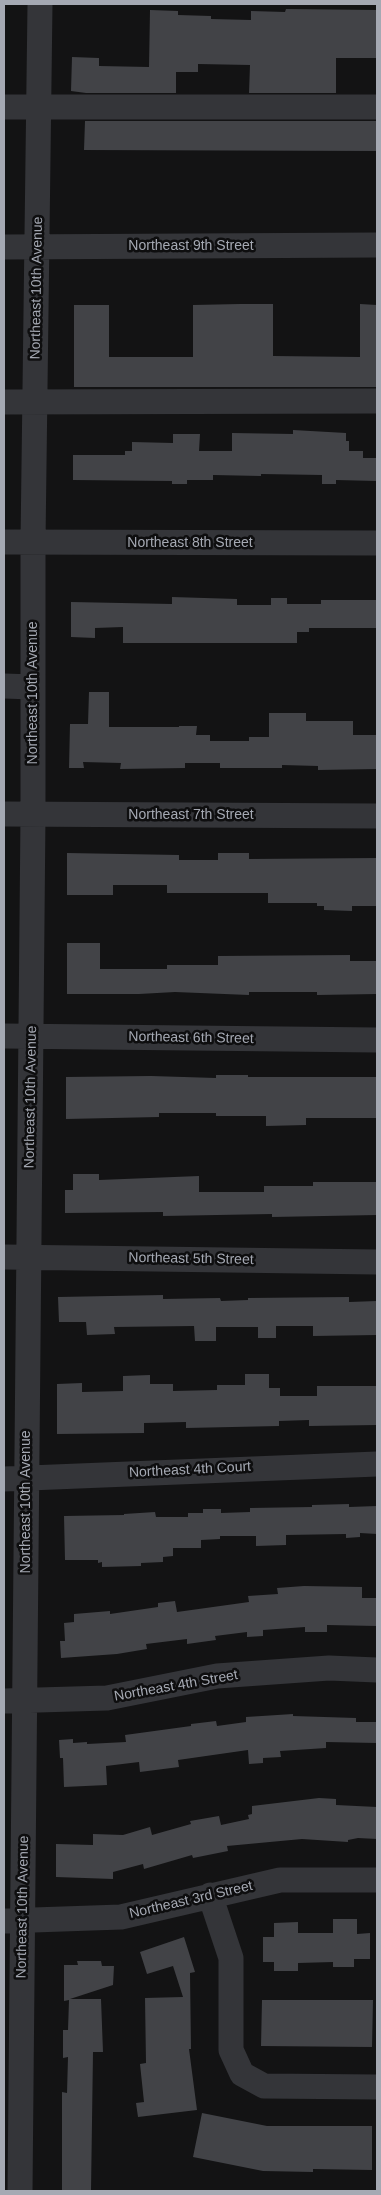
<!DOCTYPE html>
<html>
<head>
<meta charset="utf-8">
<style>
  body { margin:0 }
  #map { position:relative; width:381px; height:2195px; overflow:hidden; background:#131314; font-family:Arial,sans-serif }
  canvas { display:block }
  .frame { position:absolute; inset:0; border:5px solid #a5a9b3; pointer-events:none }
</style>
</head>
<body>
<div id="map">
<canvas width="381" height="2195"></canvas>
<div class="frame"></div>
</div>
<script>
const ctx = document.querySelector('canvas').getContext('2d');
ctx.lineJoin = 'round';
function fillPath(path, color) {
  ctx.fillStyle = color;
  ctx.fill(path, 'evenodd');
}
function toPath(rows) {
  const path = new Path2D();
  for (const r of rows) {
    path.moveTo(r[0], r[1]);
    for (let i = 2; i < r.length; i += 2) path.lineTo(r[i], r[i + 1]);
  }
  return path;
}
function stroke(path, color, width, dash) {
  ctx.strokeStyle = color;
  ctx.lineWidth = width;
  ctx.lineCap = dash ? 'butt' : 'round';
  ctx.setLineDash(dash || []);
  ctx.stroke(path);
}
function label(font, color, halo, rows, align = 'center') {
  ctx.font = font + ' Arial,sans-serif';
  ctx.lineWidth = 5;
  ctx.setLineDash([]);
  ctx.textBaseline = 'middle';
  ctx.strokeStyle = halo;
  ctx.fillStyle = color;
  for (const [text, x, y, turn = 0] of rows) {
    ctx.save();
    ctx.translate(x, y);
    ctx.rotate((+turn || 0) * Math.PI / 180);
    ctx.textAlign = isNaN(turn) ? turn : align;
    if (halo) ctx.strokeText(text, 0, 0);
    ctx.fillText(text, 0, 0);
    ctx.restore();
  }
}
const building = toPath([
  [286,9,377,10,377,58,336,58,336,93,249,93,250,65,198,64,198,72,176,72,176,93,86,93,71,91,72,57,99,58,99,66,149,67,150,10,178,11,178,15,211,16,211,19,251,20,251,11,285,12],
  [85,121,377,121,377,151,84,150],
  [240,304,273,304,273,356,360,357,360,304,377,305,377,387,74,387,74,305,109,305,109,357,193,357,193,305],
  [293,430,346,433,346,441,349,441,349,451,363,451,363,458,377,458,377,481,336,480,336,484,322,484,322,475,261,474,261,476,213,475,213,480,187,480,187,484,172,484,172,481,73,480,73,455,125,455,125,451,132,451,132,442,173,443,173,434,200,434,199,451,232,451,232,433,293,434],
  [172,597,237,599,237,605,271,605,271,598,287,598,287,604,321,604,321,600,377,600,377,628,309,628,309,632,297,632,297,643,123,643,123,627,95,628,95,638,71,637,71,602,172,604],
  [89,692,109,692,109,727,179,727,179,726,197,726,196,735,210,735,210,741,249,741,249,737,269,737,269,713,306,713,306,721,353,721,353,735,377,735,377,769,318,770,318,766,282,765,282,768,220,768,220,763,185,763,185,768,120,769,121,763,83,762,84,768,69,768,70,724,88,724],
  [67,853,179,855,179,860,218,860,218,853,249,853,249,859,377,858,377,906,352,906,352,911,324,910,324,906,317,906,317,903,268,903,268,893,167,893,167,885,113,885,113,895,67,895],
  [67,943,100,943,100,969,167,969,167,965,218,965,218,956,350,955,350,961,377,961,377,994,317,995,317,992,249,992,249,995,175,992,139,994,67,994],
  [216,1075,248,1075,248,1077,377,1077,377,1118,306,1118,306,1125,266,1126,266,1116,216,1116,216,1113,159,1113,159,1117,66,1119,66,1077,151,1076,216,1078],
  [73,1174,99,1174,99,1180,199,1176,199,1192,264,1192,264,1186,313,1186,313,1182,377,1182,377,1215,272,1217,272,1214,163,1216,163,1212,65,1213,65,1190,73,1190],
  [163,1295,163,1299,220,1298,221,1301,248,1300,248,1298,349,1297,349,1302,377,1301,377,1335,313,1336,313,1326,276,1326,276,1338,258,1338,258,1327,216,1327,216,1341,195,1341,194,1326,114,1327,115,1334,87,1335,86,1322,59,1322,58,1297],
  [245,1374,269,1374,269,1388,280,1388,280,1396,317,1396,317,1386,377,1386,377,1425,309,1426,309,1420,279,1421,279,1426,186,1428,186,1422,144,1423,144,1433,57,1434,57,1384,82,1383,82,1392,123,1391,123,1376,150,1375,150,1384,173,1384,173,1391,217,1390,217,1385,245,1385],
  [349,1504,349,1507,377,1506,377,1534,360,1533,360,1537,346,1538,346,1534,286,1535,286,1545,256,1546,256,1536,220,1536,220,1539,201,1540,201,1548,173,1548,173,1556,163,1557,163,1562,141,1563,141,1566,102,1567,102,1562,98,1563,98,1560,65,1560,64,1516,124,1515,124,1514,155,1512,156,1517,188,1517,188,1513,203,1513,203,1509,221,1509,221,1513,250,1512,250,1508,312,1507,312,1505],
  [304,1586,362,1587,362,1598,377,1598,377,1626,327,1625,327,1632,305,1632,305,1627,263,1630,263,1636,247,1637,247,1632,215,1636,216,1640,187,1644,187,1639,146,1644,147,1649,117,1654,61,1658,60,1641,65,1641,64,1623,74,1622,74,1614,110,1611,110,1614,158,1607,158,1603,175,1601,177,1612,249,1602,248,1596,278,1594,277,1588],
  [293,1714,293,1716,356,1718,356,1722,377,1722,377,1743,326,1742,326,1748,280,1751,281,1757,263,1758,263,1763,249,1764,248,1750,178,1760,179,1767,140,1772,139,1762,106,1766,107,1785,64,1787,63,1758,60,1758,59,1740,73,1739,73,1743,87,1742,87,1744,126,1742,125,1735,191,1726,191,1724,216,1721,217,1726,246,1722,246,1717],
  [319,1798,336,1799,336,1805,377,1807,377,1839,358,1838,348,1840,348,1842,302,1839,227,1846,228,1851,193,1858,192,1855,144,1869,143,1864,113,1872,113,1879,56,1877,56,1844,93,1845,93,1834,123,1835,150,1827,152,1835,191,1824,190,1821,219,1816,221,1825,249,1819,248,1815,252,1814,252,1806],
  [333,1919,357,1919,357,1934,370,1933,370,1959,354,1959,354,1967,333,1967,333,1962,298,1963,298,1971,274,1971,274,1962,263,1962,263,1937,274,1937,274,1923,298,1922,298,1933,333,1933],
  [184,1937,195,1972,190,1973,191,2049,189,2049,197,2110,138,2117,136,2103,144,2102,140,2064,146,2063,145,1998,183,1997,173,1966,147,1974,140,1952],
  [77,1961,101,1961,102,1966,114,1966,113,1985,70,1999,101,1999,103,2052,93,2052,91,2191,62,2191,62,2092,67,2093,68,2057,63,2058,63,2030,68,2030,69,2000,64,2001,64,1965,78,1965],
  [262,2000,373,2000,372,2047,261,2046],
  [202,2113,267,2126,372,2126,372,2170,313,2169,313,2172,263,2171,193,2157]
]);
const minor = toPath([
  [4,107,377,107],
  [4,247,377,245],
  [4,402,377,401],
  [4,542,377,543],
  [4,686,33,687],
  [4,814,377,816],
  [4,1036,377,1040],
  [4,1257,377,1262],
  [4,1479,377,1464],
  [4,1701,107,1698,217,1676,329,1668,377,1670],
  [210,1895,231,1958,231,2050,242,2074,264,2086,377,2087],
  [4,1921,121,1917,280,1880,377,1880],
  [20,2191,33,814,33,542,40,4]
]);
const streetNames = [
  ["Northeast 9th Street",191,246],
  ["Northeast 10th Avenue",37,288,-89],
  ["Northeast 8th Street",190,543],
  ["Northeast 10th Avenue",33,693,-90],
  ["Northeast 7th Street",191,815],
  ["Northeast 6th Street",191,1038,1],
  ["Northeast 10th Avenue",31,1097,-89],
  ["Northeast 5th Street",191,1259,1],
  ["Northeast 4th Court",190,1470,-3],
  ["Northeast 10th Avenue",26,1502,-90],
  ["Northeast 4th Street",176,1686,-10],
  ["Northeast 3rd Street",191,1900,-13],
  ["Northeast 10th Avenue",23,1907,-89]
];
fillPath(building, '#424347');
stroke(minor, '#343539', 25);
label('14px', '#a5a9b3', '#0e0e0f', streetNames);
</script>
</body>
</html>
